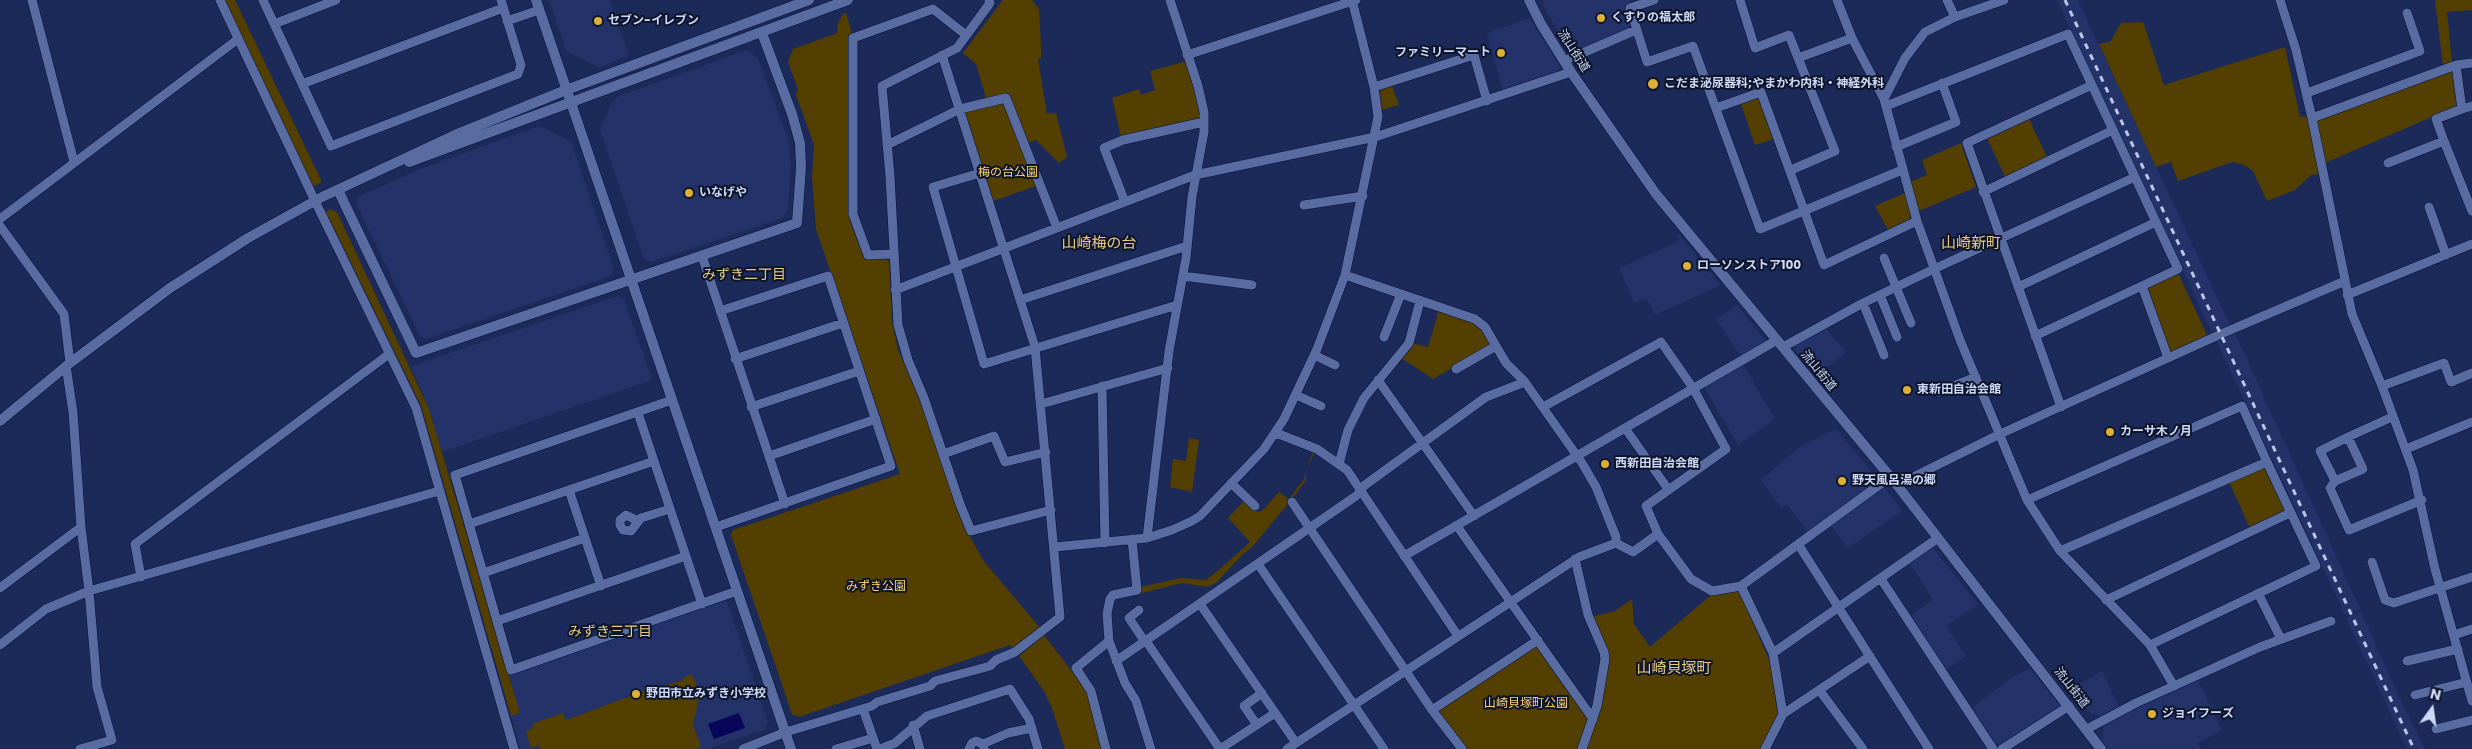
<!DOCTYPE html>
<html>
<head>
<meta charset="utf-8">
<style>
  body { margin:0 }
  #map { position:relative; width:2472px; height:749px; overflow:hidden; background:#1c2a59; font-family:Poppins,sans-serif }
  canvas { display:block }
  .north { position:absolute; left:2407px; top:684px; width:50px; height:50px; -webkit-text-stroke:4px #0e152a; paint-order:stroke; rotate:14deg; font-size:14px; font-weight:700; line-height:20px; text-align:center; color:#cdd9f7 }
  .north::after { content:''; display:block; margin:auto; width:18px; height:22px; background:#cdd9f7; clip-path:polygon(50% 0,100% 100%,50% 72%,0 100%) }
</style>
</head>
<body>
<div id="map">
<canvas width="2472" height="749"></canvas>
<div class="north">N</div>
</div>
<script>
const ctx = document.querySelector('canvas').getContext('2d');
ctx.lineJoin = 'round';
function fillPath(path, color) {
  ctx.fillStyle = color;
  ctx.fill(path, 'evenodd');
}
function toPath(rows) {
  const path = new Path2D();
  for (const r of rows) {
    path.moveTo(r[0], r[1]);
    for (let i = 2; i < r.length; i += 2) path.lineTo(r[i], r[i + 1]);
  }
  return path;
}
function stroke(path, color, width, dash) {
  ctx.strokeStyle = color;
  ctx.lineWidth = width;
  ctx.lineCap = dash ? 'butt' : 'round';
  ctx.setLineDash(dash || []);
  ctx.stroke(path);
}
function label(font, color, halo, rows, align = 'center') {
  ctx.font = font + ' Poppins,"Noto Sans JP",sans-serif';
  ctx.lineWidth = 4;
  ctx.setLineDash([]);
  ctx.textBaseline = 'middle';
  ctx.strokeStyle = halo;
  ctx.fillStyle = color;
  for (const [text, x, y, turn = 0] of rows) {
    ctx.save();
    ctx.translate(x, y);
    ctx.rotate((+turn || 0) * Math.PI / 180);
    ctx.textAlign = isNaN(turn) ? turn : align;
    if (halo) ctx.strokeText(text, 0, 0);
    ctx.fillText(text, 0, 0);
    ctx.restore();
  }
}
const built = toPath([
  [549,0,609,0,629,56,599,67,567,52],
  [1544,0,1631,0,1632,3,1625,5,1631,24,1629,28,1579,50,1568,47,1546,11,1541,1],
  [2057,0,2078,0,2231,327,2213,335],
  [1530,18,1560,67,1558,71,1503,91,1487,33],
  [747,50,758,58,788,139,791,165,788,210,783,218,651,262,644,259,600,130,612,102,619,96],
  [539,126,571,141,614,269,611,276,426,339,420,336,356,203,358,197,420,169],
  [1679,235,1721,285,1655,315,1647,298,1634,303,1619,268,1679,241,1677,236],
  [618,296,624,299,652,380,442,452,429,409,411,366],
  [1737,305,1766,341,1741,356,1716,319],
  [1826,329,1846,352,1819,375,1795,350,1796,344],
  [2234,331,2360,609,2345,615,2216,340],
  [1743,364,1775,419,1738,445,1704,387],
  [1836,429,1878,480,1808,532,1787,504,1781,508,1761,480,1798,448],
  [1884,487,1902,511,1848,548,1831,526],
  [1931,546,1978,604,1946,626,1966,656,1946,670,1911,615,1933,600,1909,562],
  [726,599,768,722,764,730,707,749,520,749,511,716,520,713,508,674],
  [2361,612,2401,701,2425,749,2407,749,2346,618],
  [2030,668,2060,706,2000,745,1996,744,1972,708,2011,678],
  [2102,671,2119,707,2100,716,2091,714,2071,689],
  [2198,680,2222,730,2198,743,2201,749,2108,749,2101,740,2105,723]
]);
const green = toPath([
  [225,0,235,0,322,182,313,187],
  [1003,0,1032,0,1039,9,1041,46,1041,58,1038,59,1047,114,1056,113,1067,157,1059,163,1036,140,1028,143,1008,93,986,98,976,64,963,53],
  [2435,0,2472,0,2472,10,2447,12,2452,62,2443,65],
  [846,13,852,34,848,36,849,214,852,227,865,260,885,259,889,261,892,321,898,350,915,388,969,535,983,560,1040,628,1013,649,1010,645,799,717,792,714,731,535,733,530,900,474,816,229,812,177,814,145,795,92,797,93,798,89,788,62,793,49,835,34,838,31,837,25,843,14],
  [2143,22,2164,85,2285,47,2300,117,2309,116,2322,174,2311,175,2295,190,2267,201,2253,171,2244,165,2232,162,2178,181,2171,162,2156,167,2099,44,2110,42,2121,23],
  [1187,61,1201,115,1198,118,1121,137,1112,98,1139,89,1141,95,1155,90,1150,71],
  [2449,70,2453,72,2457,103,2455,107,2325,163,2316,124,2318,120],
  [1392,85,1399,105,1381,110,1380,92,1382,88],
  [1756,98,1760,100,1774,139,1755,145,1741,104],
  [1000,103,1004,105,1036,186,993,201,965,115,967,111],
  [2029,119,2047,157,2005,177,1987,138],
  [1961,143,1976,187,1919,211,1910,182,1927,175,1922,160],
  [1905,193,1911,216,1909,220,1888,230,1875,206],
  [330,209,337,212,429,409,520,713,511,716,421,406,332,224,325,213],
  [2178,273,2208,337,2173,352,2170,352,2148,291,2149,286],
  [1439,310,1477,321,1491,345,1433,379,1401,358,1411,343,1428,347],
  [1189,438,1199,440,1192,492,1170,487,1173,459,1186,461],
  [1313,451,1315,451,1306,472,1306,480,1296,494,1254,545,1242,555,1217,582,1208,587,1182,583,1142,593,1141,587,1181,578,1206,580,1221,568,1250,542,1228,518,1245,500,1258,512,1263,510,1279,492,1289,499,1304,479],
  [2262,468,2267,469,2285,507,2283,512,2250,528,2229,482],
  [1736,591,1740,593,1770,662,1778,716,1760,749,1585,749,1608,660,1592,617,1615,611,1632,599,1634,624,1650,647,1711,595],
  [1044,635,1087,691,1103,749,1065,749,1052,708,1044,691,1019,656],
  [1535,646,1539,647,1589,719,1578,749,1467,749,1439,712,1440,708],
  [692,674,698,689,699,698,693,724,701,747,694,749,541,749,539,745,531,748,526,732,531,729,534,723,563,713,566,720,655,687,657,688,683,680,683,678]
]);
const water = toPath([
  [739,713,745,728,714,739,708,724]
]);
const minor = toPath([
  [32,0,74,162],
  [220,0,315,201,416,408,514,749],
  [263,0,331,146,518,74,521,65,501,0],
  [989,0,990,3,957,48,882,86,890,176,898,325,908,360,924,398,960,504,971,531,1051,510],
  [1654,0,1630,8,1647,62,1693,46,1760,229,1902,170],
  [1740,0,1755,48,1789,35,1835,151,1791,170],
  [1837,0,1852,38,1884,99,1917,221,1960,340,2027,500,2060,551,2150,645,2174,686],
  [1947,0,1955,17],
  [2280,0,2296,50,2312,118,2352,314,2382,386,2413,470,2435,569,2472,701],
  [507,21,539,10],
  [274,24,336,0],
  [1187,55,1356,0],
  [1798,58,1852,38],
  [1564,61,1636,30],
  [2456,65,2462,109,2472,106],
  [302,84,503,8],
  [1374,87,1474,55,1487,101],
  [2307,93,2420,51,2407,13],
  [1884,99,1905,58,1925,32,1955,17,2004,0],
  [1886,106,2068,34,2113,130],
  [1716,108,1761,92,1824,265,1917,221],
  [2312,118,2456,65,2472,63],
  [2444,141,2436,119,2462,109],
  [887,145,960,109,1006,98,1057,228],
  [1896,147,1956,122,1942,83],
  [2388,163,2444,141,2472,211],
  [980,173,933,187,984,364,1177,305],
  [1983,192,2113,130,2156,222,2018,287],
  [1125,202,1104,148,1123,140,1204,122],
  [1304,205,1363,196],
  [2429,207,2446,255],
  [0,219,238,39],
  [0,226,64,314,70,363],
  [893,254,868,255,853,214,853,38,933,9,966,35],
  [702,256,785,504],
  [1884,258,1911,323],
  [1345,275,1475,319,1485,327,1506,363,1525,382,1582,463,1596,487,1616,537,1616,543],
  [1183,276,1252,285],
  [2142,286,2168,358],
  [895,290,1195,175,1375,137,1571,72],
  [1880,295,1897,337],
  [2347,295,2472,244],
  [1020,300,1187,246],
  [1863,303,1884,355],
  [2035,336,2178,269,2156,222],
  [1384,337,1401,294],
  [1783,347,1863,303,1936,268,2135,177],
  [1314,355,1335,365],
  [735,359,843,323],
  [66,366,73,412,81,527,89,591,97,687,112,740,80,749],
  [1456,369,1496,346],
  [1378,380,1474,516],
  [1102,386,1105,543],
  [2382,386,2444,363,2451,382,2472,373],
  [1939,392,1976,377],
  [1296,395,1321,406],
  [672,400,455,475,511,670,737,591],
  [1041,404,1168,368],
  [751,407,859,371],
  [1543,407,1661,342,1693,388,1726,449,1646,506,1658,534],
  [2061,407,1967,143,2092,85],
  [638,413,654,461],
  [1625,428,1668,489],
  [1276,433,1317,449,1347,470,1458,636],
  [2348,437,2363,469,2335,481,2320,451,2348,437,2392,417],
  [2406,449,2472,422],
  [943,454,994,436,1005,462,1046,452],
  [769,456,876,419],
  [1339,464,1348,430,1364,398,1409,343,1420,301],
  [2335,481,2330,488,2349,530,2422,500],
  [1231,483,1255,506],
  [1897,485,2000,434,2221,334,2345,281],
  [569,490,601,586],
  [2027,500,2242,406,2267,462,2060,551],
  [1292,502,1432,710,1462,749],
  [638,521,626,515,620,520,620,525,623,530,631,531,641,518,670,509],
  [469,524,654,461,702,604],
  [1457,526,1593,719],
  [716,527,891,466,828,276,720,311],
  [1147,538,1169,351,1186,258,1192,197,1204,132,1204,112,1198,86,1170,0],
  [1132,539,1137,590,1113,595,1110,599,1107,614,1109,641,1125,683,1136,701,1151,749],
  [1798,544,1929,749],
  [1055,547,1147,538,1172,530,1192,521,1200,516,1264,449,1284,419,1317,349,1345,275,1378,117,1374,87,1352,0],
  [1404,556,1777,340],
  [1575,559,1588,615,1604,652,1605,659,1597,706,1582,749],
  [2372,562,2385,600,2394,603,2472,577],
  [1258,564,1384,749],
  [483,573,585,538],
  [141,577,135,544,389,354],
  [1881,579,1993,749],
  [1741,586,1773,653,1783,714,1765,749],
  [0,588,81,527],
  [2258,593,2281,639],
  [2106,600,2290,513],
  [1200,604,1296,743],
  [1139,610,1129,618,1145,642],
  [497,621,686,556],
  [2454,635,2472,629],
  [1146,641,1220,749],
  [0,645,46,609,89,591,439,491],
  [2150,645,2316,566,2267,462],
  [1773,653,1938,538],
  [1116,661,1356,496,1365,485,1486,397,1525,382],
  [2407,661,2458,649],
  [1820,691,1863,749],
  [2415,695,2467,682],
  [863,709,877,749],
  [1432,710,1538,640],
  [1783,714,1870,656],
  [913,725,920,749],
  [1257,725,1244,706,1262,693],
  [2087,729,2136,703,2260,647,2331,621],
  [2436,729,2472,720],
  [983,744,1008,733,1032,728],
  [743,749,786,732,872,706,877,702,930,686,935,681,990,666,996,660,1015,652,1060,617,1035,347,942,55],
  [836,749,873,738],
  [880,749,895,743,927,716,1010,689,1029,719,1038,749],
  [969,749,972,743,976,741,983,744,984,749],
  [1106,749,1091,691,1076,668,1109,641],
  [1220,749,1275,713],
  [1287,749,1579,557,1616,543,1633,552,1658,534,1691,579,1712,591,1741,586,1890,477],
  [2002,749,2069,706]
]);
const tertiary = toPath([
  [536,0,791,749],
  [1529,0,1541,24,1571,72,1656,194,1897,485,2101,749],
  [409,162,848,0],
  [338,190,416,353,797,223,801,167,800,143,792,114,762,33],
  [0,421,70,363,170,288,248,238,322,197,455,135,566,90,809,0]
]);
const rail = toPath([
  [2065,0,2414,749]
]);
const markers = [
  [1601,18,5,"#ddb133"],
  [598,21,5,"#ddb133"],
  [1501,53,5,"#ddb133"],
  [1653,84,6,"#ddb133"],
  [689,193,5,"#ddb133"],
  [1687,266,5,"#ddb133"],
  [1907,390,5,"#ddb133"],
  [2110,432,5,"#ddb133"],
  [1605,464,5,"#ddb133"],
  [1842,481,5,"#ddb133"],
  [636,694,5,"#ddb133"],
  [2152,714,5,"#ddb133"]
];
const poiNames = [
  ["くすりの福太郎",1611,18],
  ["セブン-イレブン",608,21],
  ["ファミリーマート",1491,53,"right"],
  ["こだま泌尿器科;やまかわ内科・神経外科",1664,84],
  ["いなげや",699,193],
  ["ローソンストア100",1697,266],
  ["東新田自治会館",1917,390],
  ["カーサ木ノ月",2120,432],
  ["西新田自治会館",1615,464],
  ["野天風呂湯の郷",1852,481],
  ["野田市立みずき小学校",646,694],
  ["ジョイフーズ",2162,714]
];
const streetNames = [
  ["流山街道",1573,51,57],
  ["流山街道",1818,371,51],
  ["流山街道",2071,688,52]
];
const parkNames = [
  ["梅の台公園",1008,173],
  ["みずき公園",876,587],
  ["山崎貝塚町公園",1526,704]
];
const neighbourhoodNames = [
  ["みずき二丁目",744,275],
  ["みずき三丁目",610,632]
];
const quarterNames = [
  ["山崎梅の台",1099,244],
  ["山崎新町",1971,244],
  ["山崎貝塚町",1674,669]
];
fillPath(built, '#233269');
fillPath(green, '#533f00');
fillPath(water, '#080658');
stroke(minor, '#07103d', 10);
stroke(tertiary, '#07103d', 11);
stroke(minor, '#596ca1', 9);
stroke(tertiary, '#596ca1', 10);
stroke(rail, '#bac6e6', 3, [6, 6]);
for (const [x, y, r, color] of markers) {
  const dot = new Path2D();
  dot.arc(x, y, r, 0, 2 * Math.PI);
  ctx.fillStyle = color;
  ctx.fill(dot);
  stroke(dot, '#0e152a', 2);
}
label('bold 12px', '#cdd9f7', '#0e152a', poiNames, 'left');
label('12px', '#cdd9f7', '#0e152a', streetNames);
label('12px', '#fcd46b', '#0e152a', parkNames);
label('14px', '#e8cb80', '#0e152a', neighbourhoodNames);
label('15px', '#e8cb80', '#0e152a', quarterNames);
</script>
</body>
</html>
